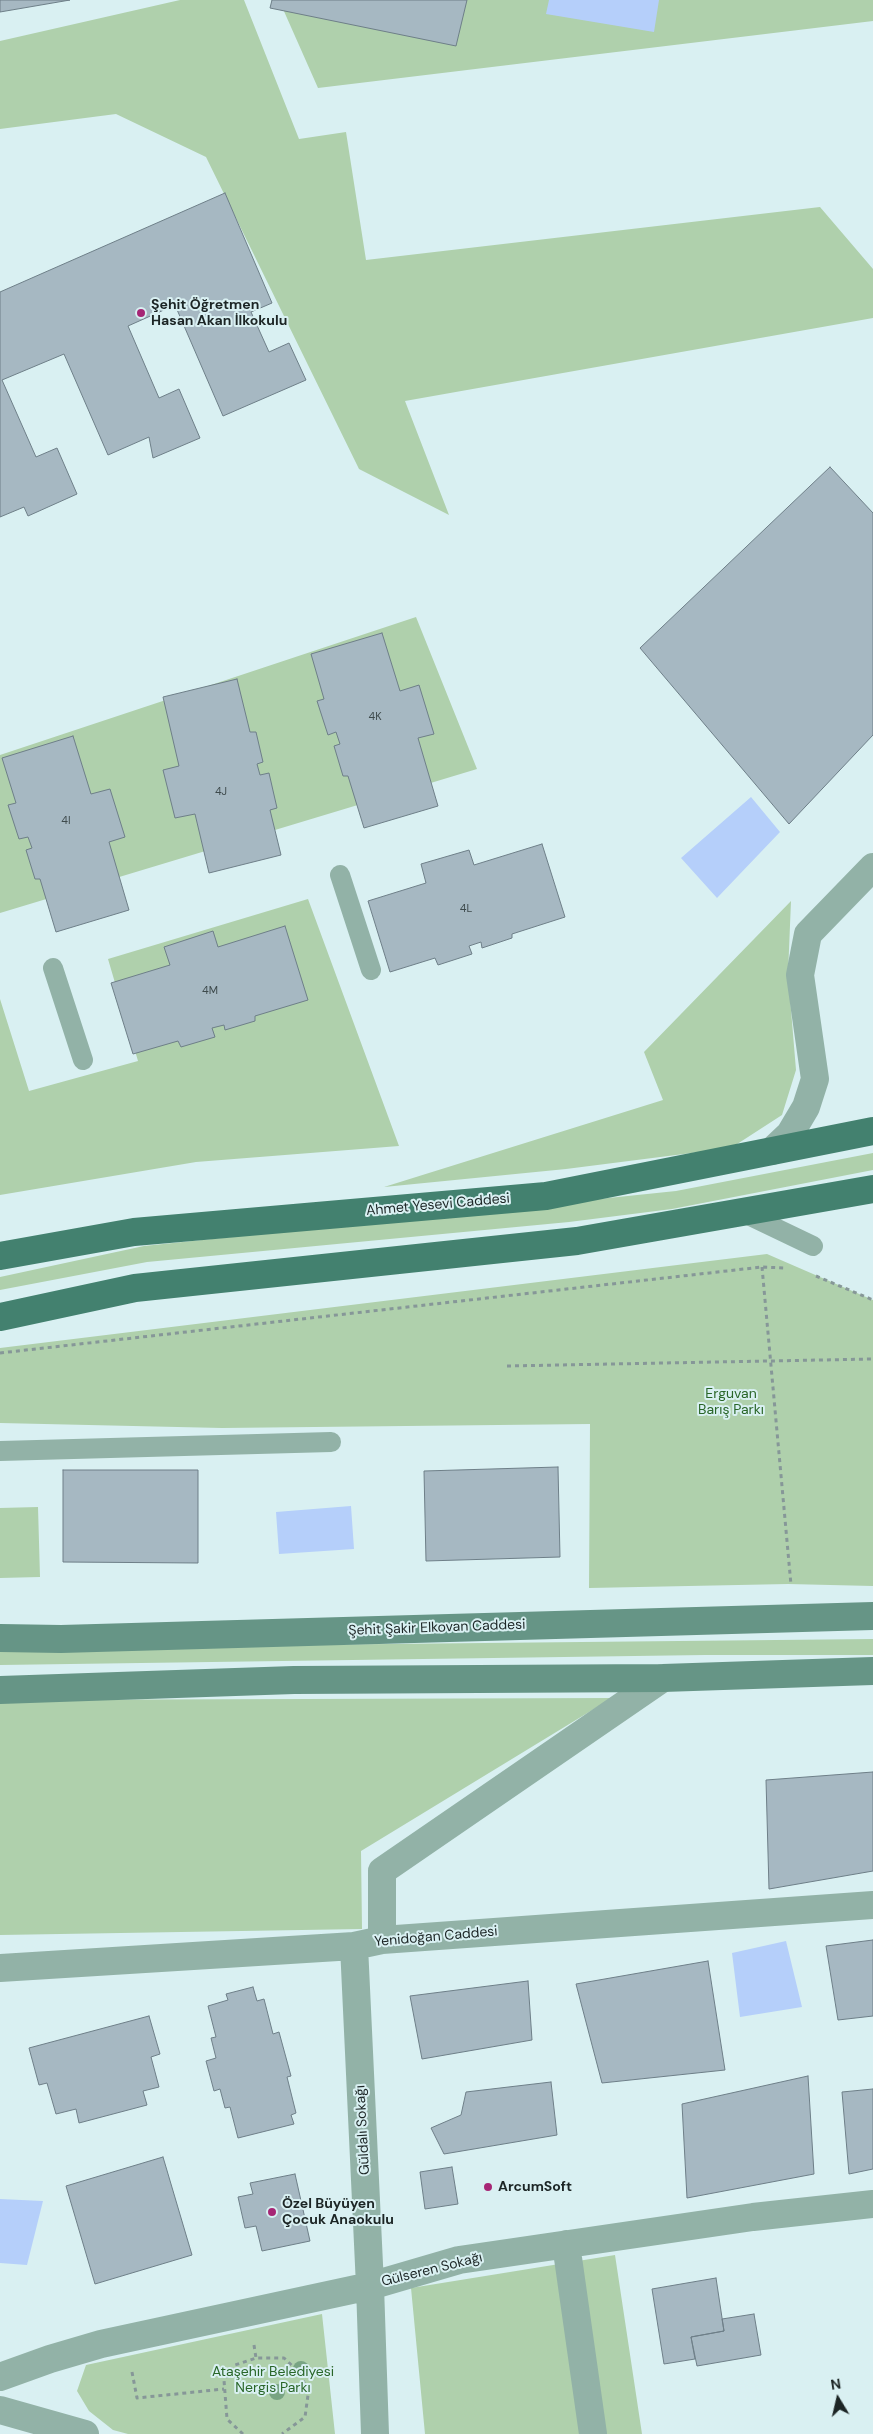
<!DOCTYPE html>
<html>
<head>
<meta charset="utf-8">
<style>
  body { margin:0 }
  #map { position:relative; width:873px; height:2434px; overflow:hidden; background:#d9f0f2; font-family:"DM Sans",sans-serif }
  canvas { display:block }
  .north { position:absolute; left:813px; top:2374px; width:50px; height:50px; -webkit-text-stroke:4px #d9f0f2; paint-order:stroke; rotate:351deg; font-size:14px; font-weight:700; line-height:20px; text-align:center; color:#1c2525 }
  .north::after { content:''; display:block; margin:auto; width:18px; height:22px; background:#1c2525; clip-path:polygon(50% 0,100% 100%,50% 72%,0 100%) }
</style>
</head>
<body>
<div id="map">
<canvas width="873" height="2434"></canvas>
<div class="north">N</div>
</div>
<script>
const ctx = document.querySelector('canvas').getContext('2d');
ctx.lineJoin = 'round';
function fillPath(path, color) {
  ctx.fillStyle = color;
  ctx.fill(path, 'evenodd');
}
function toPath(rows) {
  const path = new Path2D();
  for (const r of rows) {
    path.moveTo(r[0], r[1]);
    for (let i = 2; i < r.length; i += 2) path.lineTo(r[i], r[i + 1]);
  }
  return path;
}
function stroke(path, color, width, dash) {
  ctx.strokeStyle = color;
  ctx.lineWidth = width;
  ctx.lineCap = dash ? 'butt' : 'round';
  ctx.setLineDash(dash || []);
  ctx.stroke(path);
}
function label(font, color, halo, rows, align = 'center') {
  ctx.font = font + ' "DM Sans",sans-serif';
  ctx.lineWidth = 4;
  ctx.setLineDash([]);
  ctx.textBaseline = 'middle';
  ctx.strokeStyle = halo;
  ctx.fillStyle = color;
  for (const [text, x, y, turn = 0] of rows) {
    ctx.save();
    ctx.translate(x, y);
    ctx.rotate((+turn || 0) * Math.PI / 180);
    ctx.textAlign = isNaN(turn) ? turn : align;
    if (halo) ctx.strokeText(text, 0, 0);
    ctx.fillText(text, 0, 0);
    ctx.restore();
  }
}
const green = toPath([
  [180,0,244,0,299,139,346,132,366,260,820,207,873,269,873,318,405,401,449,515,359,469,206,157,116,114,0,129,0,41],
  [279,0,873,0,873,21,318,88],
  [416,617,477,769,0,913,0,755],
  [308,899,399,1146,196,1162,0,1195,0,999,29,1091,138,1061,108,959],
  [791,901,788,974,796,1070,782,1115,731,1148,566,1169,384,1187,663,1100,644,1052],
  [873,1153,873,1170,672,1209,569,1222,147,1262,0,1290,0,1277,144,1246,676,1191],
  [767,1254,873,1300,873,1586,788,1584,589,1588,590,1424,222,1428,0,1423,0,1348],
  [38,1507,40,1577,0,1578,0,1508],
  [873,1639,873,1655,705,1655,0,1665,0,1648],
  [612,1698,361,1851,362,1929,0,1935,0,1700],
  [615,2255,642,2434,425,2434,411,2288],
  [322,2314,335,2434,128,2434,113,2430,89,2411,77,2391,86,2365]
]);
const water = toPath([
  [549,0,659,0,654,32,546,14],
  [751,797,780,832,717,898,681,858],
  [351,1506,354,1549,279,1554,276,1512],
  [786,1941,802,2007,740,2017,732,1953],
  [0,2199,43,2201,27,2265,0,2263]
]);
const building = toPath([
  [0,0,70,0,0,12,0,0],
  [272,0,467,0,456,46,270,8,272,0],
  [225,193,272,303,251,312,269,352,289,343,306,380,223,416,175,305,128,326,159,398,179,389,200,438,153,458,149,437,108,455,64,354,2,380,36,457,57,448,77,494,28,516,24,507,0,517,0,292,225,193],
  [830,467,873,513,873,735,789,824,640,648,830,467],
  [382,633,400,691,419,685,434,734,418,738,438,806,364,828,348,776,343,776,334,746,340,744,336,732,328,735,317,701,324,699,311,654,382,633],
  [237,679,250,732,256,732,263,762,257,764,260,775,269,773,277,808,270,810,281,855,209,873,195,814,175,818,163,770,179,766,163,697,237,679],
  [73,736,91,794,110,789,125,837,109,842,129,910,56,932,40,879,35,879,26,850,32,848,28,837,19,839,8,805,16,803,2,758,73,736],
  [542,844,565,917,512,934,512,938,482,948,481,942,469,946,472,954,438,965,435,958,390,972,368,901,426,883,421,864,469,850,474,865,542,844],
  [285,926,308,1000,255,1016,255,1021,225,1030,224,1025,212,1028,215,1037,181,1047,178,1041,133,1054,111,983,170,965,164,947,213,931,218,947,285,926],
  [558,1467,560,1557,426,1561,424,1471,558,1467],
  [63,1470,198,1470,198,1563,63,1562,63,1470],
  [873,1772,873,1871,769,1889,766,1780,873,1772],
  [873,1940,873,2016,838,2020,826,1946,873,1940],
  [708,1961,725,2070,602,2083,576,1984,708,1961],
  [528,1981,532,2040,422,2059,410,1996,528,1981],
  [253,1987,257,2001,264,1999,273,2034,279,2032,291,2076,287,2077,296,2113,291,2115,294,2124,238,2138,230,2107,225,2108,220,2089,214,2091,206,2061,216,2058,211,2038,216,2037,208,2006,228,2000,226,1994,253,1987],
  [149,2016,160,2054,151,2057,159,2087,143,2091,147,2105,79,2123,76,2109,56,2114,47,2083,39,2085,29,2048,149,2016],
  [808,2076,814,2174,687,2198,682,2104,808,2076],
  [551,2082,557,2135,444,2154,431,2128,461,2115,466,2092,551,2082],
  [873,2089,873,2169,849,2174,842,2092,873,2089],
  [163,2157,192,2255,95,2284,66,2186,163,2157],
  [452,2167,458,2204,425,2209,420,2172,452,2167],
  [295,2174,310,2241,262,2251,256,2226,245,2228,238,2197,253,2194,250,2183,295,2174],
  [716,2278,724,2331,691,2337,695,2359,664,2364,652,2289,716,2278],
  [754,2314,761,2355,697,2366,691,2337,724,2331,722,2319,754,2314]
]);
const path = toPath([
  [762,1267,791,1585],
  [816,1276,873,1300],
  [0,1353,762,1267,786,1268],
  [507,1366,873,1359],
  [254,2345,256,2358],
  [132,2372,137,2398,224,2389],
  [243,2434,227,2419,224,2380,235,2365,256,2358,284,2358,301,2374,308,2395,305,2417,282,2434]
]);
const lane = toPath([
  [340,875,371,970],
  [53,968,83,1060],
  [742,1212,813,1246],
  [0,1451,331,1442]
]);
const street = toPath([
  [772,1151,790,1134,806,1107,815,1079,800,975,808,934,873,867],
  [382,1940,382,1871,663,1678],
  [354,1946,370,2286,375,2434],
  [0,1968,354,1946,382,1940,873,1905],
  [566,2244,593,2434],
  [0,2377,50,2359,101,2344,370,2286,459,2260,753,2217,873,2204],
  [0,2410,85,2434]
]);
const secondary = toPath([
  [0,1638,61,1639,873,1616],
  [0,1690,294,1680,663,1678,873,1671]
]);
const primary = toPath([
  [0,1256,134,1232,546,1196,873,1131],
  [0,1317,135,1288,577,1241,873,1189]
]);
const trees = [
  [301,2369],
  [277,2392]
];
const markers = [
  [141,313,5,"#a62675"],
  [488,2187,5,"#a62675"],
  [272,2212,5,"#a62675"]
];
const numberNames = [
  ["4K",375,717],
  ["4J",221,792],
  ["4I",66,821],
  ["4L",466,909],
  ["4M",210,991]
];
const poiNames = [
  ["Şehit Öğretmen",151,305],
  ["Hasan Akan İlkokulu",151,321],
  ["ArcumSoft",498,2187],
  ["Özel Büyüyen",282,2204],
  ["Çocuk Anaokulu",282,2220]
];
const streetNames = [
  ["Ahmet Yesevi Caddesi",438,1205,-5],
  ["Şehit Şakir Elkovan Caddesi",437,1628,-2],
  ["Yenidoğan Caddesi",436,1937,-5],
  ["Güldalı Sokağı",363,2130,-93],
  ["Gülseren Sokağı",432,2270,-14]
];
const parkNames = [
  ["Erguvan",731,1394],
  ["Barış Parkı",731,1410],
  ["Ataşehir Belediyesi",273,2372],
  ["Nergis Parkı",273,2388]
];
fillPath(green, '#afd0ac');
fillPath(water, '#b5cffa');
fillPath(building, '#a6b8c2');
stroke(building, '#6e7f88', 1);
stroke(path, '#869798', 3, [4, 4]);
stroke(lane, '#92b2a7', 20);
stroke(street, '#92b2a7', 28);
stroke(secondary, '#669586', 28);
stroke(primary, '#43816f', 28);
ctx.fillStyle = '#78a483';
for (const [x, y] of trees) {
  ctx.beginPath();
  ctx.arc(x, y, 8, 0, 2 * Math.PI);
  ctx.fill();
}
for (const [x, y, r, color] of markers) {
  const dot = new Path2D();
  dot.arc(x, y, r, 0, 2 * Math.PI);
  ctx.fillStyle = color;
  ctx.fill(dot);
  stroke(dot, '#d9f0f2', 2);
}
label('11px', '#3e4a4c', null, numberNames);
label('bold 14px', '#1c2525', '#d9f0f2', poiNames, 'left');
label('14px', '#1c2525', '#d9f0f2', streetNames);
label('14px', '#296628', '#d9f0f2', parkNames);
</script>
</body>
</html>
